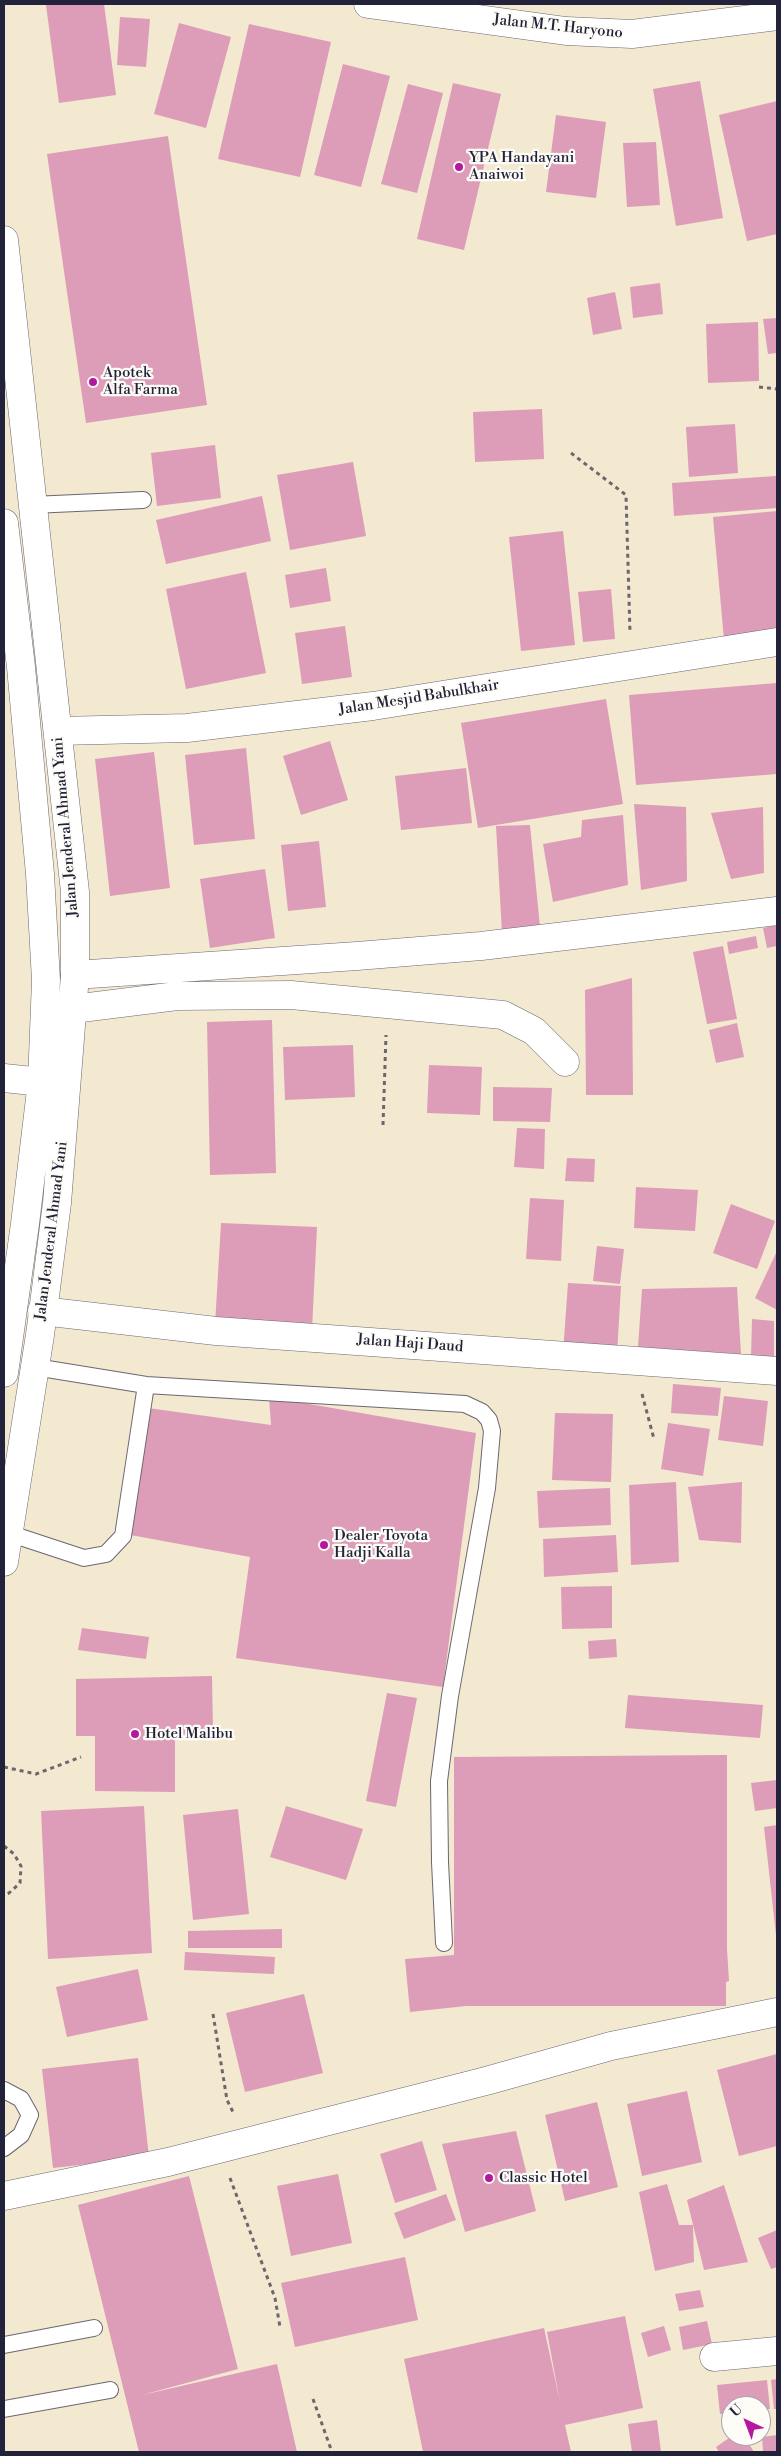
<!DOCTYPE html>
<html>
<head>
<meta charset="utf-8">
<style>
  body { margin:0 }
  #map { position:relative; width:781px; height:2456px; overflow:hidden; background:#f3e8d0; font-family:"Libre Bodoni",serif }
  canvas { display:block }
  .frame { position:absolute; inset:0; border:5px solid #22223b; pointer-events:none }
  .north { position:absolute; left:721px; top:2396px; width:50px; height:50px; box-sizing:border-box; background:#fdfcf7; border:1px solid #a5a5ac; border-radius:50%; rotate:317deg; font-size:14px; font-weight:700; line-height:20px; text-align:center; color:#22223b }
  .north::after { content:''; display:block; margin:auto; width:18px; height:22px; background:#b5179e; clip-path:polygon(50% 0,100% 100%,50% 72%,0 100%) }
</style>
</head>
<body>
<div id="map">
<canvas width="781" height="2456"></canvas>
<div class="frame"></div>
<div class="north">U</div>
</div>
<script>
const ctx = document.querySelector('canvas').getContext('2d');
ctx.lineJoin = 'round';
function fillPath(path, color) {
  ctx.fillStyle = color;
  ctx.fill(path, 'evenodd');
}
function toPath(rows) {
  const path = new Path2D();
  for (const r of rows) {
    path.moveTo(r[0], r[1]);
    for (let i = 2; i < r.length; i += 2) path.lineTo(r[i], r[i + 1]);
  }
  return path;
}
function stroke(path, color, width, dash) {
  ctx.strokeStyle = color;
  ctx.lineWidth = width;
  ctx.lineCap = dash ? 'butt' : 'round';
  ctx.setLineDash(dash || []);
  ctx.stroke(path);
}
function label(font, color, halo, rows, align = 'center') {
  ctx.font = font + ' "Libre Bodoni",serif';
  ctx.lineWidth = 4.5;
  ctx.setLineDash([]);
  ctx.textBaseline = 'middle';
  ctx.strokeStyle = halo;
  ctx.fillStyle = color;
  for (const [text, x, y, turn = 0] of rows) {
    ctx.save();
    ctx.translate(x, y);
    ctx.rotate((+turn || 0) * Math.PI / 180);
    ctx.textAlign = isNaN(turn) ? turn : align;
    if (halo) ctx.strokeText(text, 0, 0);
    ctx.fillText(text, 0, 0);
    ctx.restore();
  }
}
const building = toPath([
  [104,4,116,95,59,103,46,5],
  [120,17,150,19,146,67,117,65],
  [179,23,231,37,206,128,154,114],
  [249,24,331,42,300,177,218,159],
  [343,64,390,76,361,187,314,175],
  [700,81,723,218,676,226,653,89],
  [453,83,501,94,464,250,417,239],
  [408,84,443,93,417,193,381,184],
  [777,101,777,234,747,241,719,115],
  [556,115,606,122,596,198,546,192],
  [168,136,207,405,86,423,47,154],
  [656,142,660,205,627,207,623,143],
  [660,283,663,314,633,318,630,287],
  [615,292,622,329,593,335,587,298],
  [777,318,777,353,768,354,763,319],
  [758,322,759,381,708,383,706,324],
  [542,409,544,459,475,462,473,412],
  [735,424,738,473,689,477,686,427],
  [215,445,221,498,157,506,151,453],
  [353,462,366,536,290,550,277,475],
  [776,476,777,508,674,516,672,483],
  [262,496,271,541,166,564,156,520],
  [777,511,777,635,724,640,713,517],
  [563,531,575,645,521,651,509,537],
  [326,568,331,601,290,608,285,575],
  [246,572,266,673,186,689,166,589],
  [611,589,615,639,583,642,578,592],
  [345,626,352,677,302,684,295,633],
  [777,683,777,774,636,785,629,695],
  [606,699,623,804,478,828,461,723],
  [330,741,348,800,301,815,283,756],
  [246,748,255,839,194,845,185,755],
  [154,752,170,888,110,896,95,759],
  [466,768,472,823,401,830,395,776],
  [634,804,686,807,687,881,641,890],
  [763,807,764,873,731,879,711,813],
  [623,815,628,885,553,902,543,844,581,837,582,820],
  [530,825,540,927,502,933,496,826],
  [319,841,326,907,288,911,281,845],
  [265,869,275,938,210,948,200,879],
  [777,925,777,946,767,948,763,928],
  [756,936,758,948,729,954,727,942],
  [723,946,737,1019,707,1024,693,952],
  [632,978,633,1095,586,1095,585,990],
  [272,1020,276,1173,210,1175,207,1022],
  [737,1023,744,1057,716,1063,709,1030],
  [353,1045,355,1097,285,1100,283,1047],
  [429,1065,482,1067,480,1115,427,1113],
  [493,1087,552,1088,550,1122,493,1121],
  [517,1128,545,1129,544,1169,514,1167],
  [567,1158,595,1159,594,1182,565,1181],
  [636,1187,698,1190,695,1231,634,1228],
  [530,1198,564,1200,561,1261,526,1259],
  [731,1204,775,1221,757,1269,713,1253],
  [221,1223,317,1227,312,1330,215,1325],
  [597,1246,624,1249,620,1284,593,1281],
  [777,1251,777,1310,755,1298],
  [568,1283,621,1286,617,1355,563,1353],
  [737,1287,741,1354,638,1347,642,1289],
  [752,1319,774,1321,774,1364,751,1357],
  [673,1384,721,1388,718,1416,671,1413],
  [724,1396,768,1401,763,1446,718,1440],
  [269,1397,476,1433,443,1687,236,1658,250,1557,125,1534,148,1408,271,1425],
  [555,1413,613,1414,611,1482,552,1480],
  [668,1423,710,1429,703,1476,661,1469],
  [676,1482,679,1562,631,1565,629,1485],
  [742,1482,741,1543,699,1540,688,1487],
  [610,1488,611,1525,539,1528,537,1491],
  [616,1535,618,1572,544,1577,543,1539],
  [612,1586,612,1628,562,1629,561,1587],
  [82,1628,149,1637,146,1659,78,1650],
  [616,1639,617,1657,589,1659,588,1641],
  [212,1676,213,1733,175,1735,175,1792,95,1791,95,1736,76,1736,76,1679],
  [387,1693,417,1698,396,1807,366,1801],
  [628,1695,763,1705,760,1738,625,1728],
  [727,1755,727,1949,729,1981,726,1982,726,2006,466,2006,410,2012,405,1959,454,1955,454,1757],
  [777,1780,777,1808,755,1811,751,1783],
  [144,1806,152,1953,48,1959,41,1811],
  [286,1806,363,1829,346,1880,270,1857],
  [238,1809,249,1914,193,1920,183,1815],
  [777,1825,777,1935,776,1935,764,1827],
  [282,1929,282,1948,188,1948,188,1931],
  [185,1952,275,1957,274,1974,184,1970],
  [138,1969,148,2020,67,2037,56,1987],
  [304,1994,323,2073,245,2092,226,2013],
  [777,2054,777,2146,739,2156,717,2070],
  [138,2058,149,2157,53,2168,42,2069],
  [687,2091,702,2162,642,2176,627,2104],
  [597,2102,618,2187,565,2201,545,2115],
  [516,2131,536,2211,465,2232,442,2144],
  [422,2141,437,2190,395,2203,380,2154],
  [338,2174,352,2243,291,2256,277,2186],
  [189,2176,238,2369,142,2395,277,2364,297,2452,139,2452,78,2205],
  [667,2184,679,2225,693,2225,694,2262,655,2271,639,2192],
  [724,2185,748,2262,704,2270,687,2200],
  [446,2194,456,2220,404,2239,394,2213],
  [777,2230,777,2267,771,2269,758,2238],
  [405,2257,418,2320,295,2347,281,2283],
  [700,2290,704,2307,679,2311,675,2294],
  [625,2316,643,2408,565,2425,571,2452,423,2452,404,2359,544,2328,560,2402,547,2332],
  [707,2321,712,2344,683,2350,679,2327],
  [664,2326,671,2350,648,2357,641,2333],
  [777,2379,777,2409,774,2409,771,2380],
  [767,2380,770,2409,761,2410,761,2406,731,2406,731,2413,720,2414,717,2385],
  [657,2420,661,2452,632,2452,628,2424],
  [777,2435,777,2452,763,2452,762,2437],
  [732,2436,744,2436,754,2452,719,2452,716,2447]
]);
const path = toPath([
  [759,387,777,389],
  [571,453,626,495,630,633],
  [383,1125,386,1035],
  [642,1394,654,1439],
  [4,1767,36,1774,81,1757],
  [4,1846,14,1854,21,1866,20,1883,9,1893,4,1895],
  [213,2014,227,2100,233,2112],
  [230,2178,275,2298,280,2327],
  [313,2399,332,2452]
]);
const service = toPath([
  [32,505,143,500],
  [35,1367,146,1385,465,1404,482,1412,489,1420,492,1431,487,1488,450,1696,439,1781,440,1862,444,1943],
  [8,1533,84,1558,106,1554,123,1536,146,1385],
  [4,2090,21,2099,30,2115,21,2135,4,2148],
  [4,2345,94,2328],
  [4,2409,110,2390]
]);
const minor = toPath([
  [58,731,187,728,373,706,777,642],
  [75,975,357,956,481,946,777,911],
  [73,1009,177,996,291,995,503,1015,534,1031,565,1062],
  [4,1078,42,1082],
  [42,1311,216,1331,777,1371],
  [4,2196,168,2162,486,2081,611,2046,777,2012],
  [714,2357,777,2351]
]);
const trunk = toPath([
  [368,4,566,31,632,34,777,16],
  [4,240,75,892,75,975,57,1203,40,1335,4,1562],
  [4,523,21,667,40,874,46,980,42,1082,25,1224,4,1373]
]);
const markers = [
  [459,167,5,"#b5179e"],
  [93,382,5,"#b5179e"],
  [324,1545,5,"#b5179e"],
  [135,1734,5,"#b5179e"],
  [489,2178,5,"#b5179e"]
];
const streetNames = [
  ["Jalan M.T. Haryono",558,27,6],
  ["Jalan Mesjid Babulkhair",419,698,-9],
  ["Jalan Jenderal Ahmad Yani",66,827,-95],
  ["Jalan Jenderal Ahmad Yani",52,1231,-83],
  ["Jalan Haji Daud",410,1344,4]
];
const poiNames = [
  ["YPA Handayani",469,158],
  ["Anaiwoi",469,175],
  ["Apotek",103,373],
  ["Alfa Farma",103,390],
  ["Dealer Toyota",334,1536],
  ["Hadji Kalla",334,1553],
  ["Hotel Malibu",145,1734],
  ["Classic Hotel",499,2178]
];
fillPath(building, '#dd9db8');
stroke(service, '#6b676f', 18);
stroke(minor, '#6b676f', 29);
stroke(trunk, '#6b676f', 29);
stroke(path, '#6b676f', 3, [4, 4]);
stroke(service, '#fff', 16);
stroke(minor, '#fff', 28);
stroke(trunk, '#fff', 28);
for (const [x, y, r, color] of markers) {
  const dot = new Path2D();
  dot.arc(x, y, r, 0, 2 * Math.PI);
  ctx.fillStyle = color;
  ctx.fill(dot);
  stroke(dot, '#fdfcf7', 2);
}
label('15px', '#22223b', '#fdfcf7', streetNames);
label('15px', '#22223b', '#fdfcf7', poiNames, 'left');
</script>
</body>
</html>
